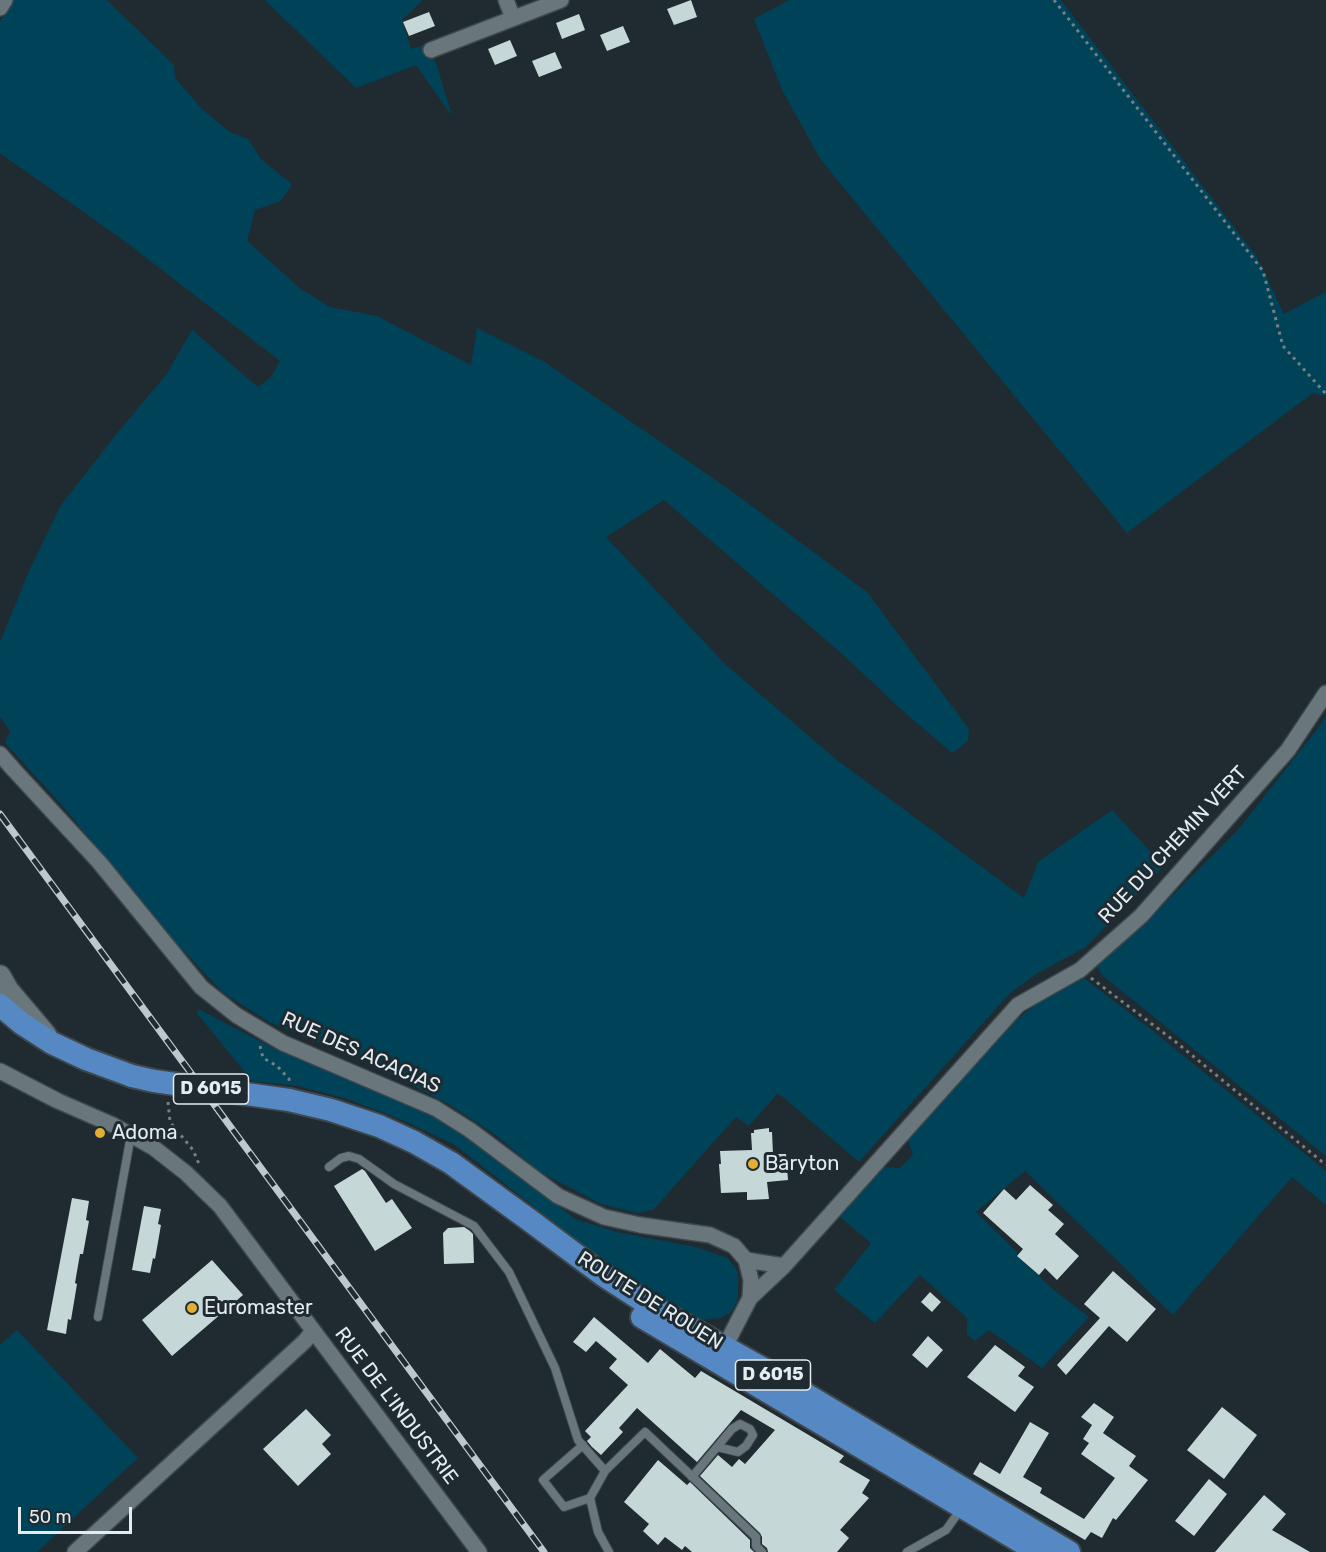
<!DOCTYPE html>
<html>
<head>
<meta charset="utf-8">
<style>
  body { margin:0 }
  #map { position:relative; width:1326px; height:1552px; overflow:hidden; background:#1f2b30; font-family:Rubik,sans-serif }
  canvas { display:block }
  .scale { position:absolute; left:18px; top:1507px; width:114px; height:27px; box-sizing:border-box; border:3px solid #e4ecf0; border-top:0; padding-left:8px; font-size:18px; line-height:21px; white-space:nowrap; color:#e4ecf0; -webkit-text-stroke:4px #1f2b30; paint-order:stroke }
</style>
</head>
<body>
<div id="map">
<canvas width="1326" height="1552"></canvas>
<div class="scale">50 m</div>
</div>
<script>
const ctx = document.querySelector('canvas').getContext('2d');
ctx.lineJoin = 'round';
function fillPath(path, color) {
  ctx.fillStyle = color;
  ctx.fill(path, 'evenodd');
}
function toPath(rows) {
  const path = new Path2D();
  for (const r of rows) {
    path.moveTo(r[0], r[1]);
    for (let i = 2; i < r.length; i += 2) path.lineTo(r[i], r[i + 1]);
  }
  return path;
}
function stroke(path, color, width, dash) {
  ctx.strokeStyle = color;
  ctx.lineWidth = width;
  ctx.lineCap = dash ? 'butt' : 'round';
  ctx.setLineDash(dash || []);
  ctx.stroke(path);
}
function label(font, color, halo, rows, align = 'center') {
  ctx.font = font + ' Rubik,sans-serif';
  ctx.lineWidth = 6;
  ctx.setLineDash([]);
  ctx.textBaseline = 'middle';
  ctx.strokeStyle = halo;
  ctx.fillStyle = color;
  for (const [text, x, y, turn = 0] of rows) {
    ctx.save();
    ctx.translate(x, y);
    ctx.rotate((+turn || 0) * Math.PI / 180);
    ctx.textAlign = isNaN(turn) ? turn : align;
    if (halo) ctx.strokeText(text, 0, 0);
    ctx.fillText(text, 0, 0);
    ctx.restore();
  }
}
const green = toPath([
  [12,0,107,0,174,65,175,78,203,110,230,132,248,139,262,160,292,184,281,201,255,210,247,241,301,289,330,307,377,316,471,365,477,328,543,361,733,492,867,592,969,729,968,741,952,753,904,712,840,652,664,500,606,537,725,664,837,760,1024,898,1038,862,1112,810,1164,866,1086,947,1036,974,1009,994,859,1162,778,1093,749,1126,736,1117,653,1210,637,1213,601,1204,540,1172,493,1133,448,1104,371,1064,271,1023,222,992,170,936,61,804,5,743,10,731,0,717,0,642,29,571,61,505,118,432,166,375,192,330,258,387,271,377,280,361,127,243,0,153,0,22],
  [265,0,423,0,402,20,411,49,424,45,434,56,452,116,416,65,356,88],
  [789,0,1061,0,1257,257,1284,314,1325,292,1326,294,1326,396,1313,393,1127,533,821,160,782,90,754,19],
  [1326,716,1326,1156,1102,975,1096,963,1141,927,1237,831,1318,728],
  [1084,978,1148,1027,1326,1171,1326,1205,1292,1177,1173,1315,1025,1171,976,1212,1017,1252,1017,1256,1055,1291,1089,1317,1042,1368,989,1330,975,1341,967,1334,967,1318,920,1275,875,1323,834,1290,871,1243,840,1217,883,1167,900,1168,913,1154,908,1141,926,1118,1006,1029,1035,1005],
  [200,1010,283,1053,314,1062,402,1099,472,1138,575,1219,617,1232,696,1247,728,1258,738,1272,738,1300,731,1312,720,1318,703,1320,687,1315,595,1258,528,1202,455,1145,402,1120,347,1099,298,1086,252,1081,196,1012],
  [17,1330,138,1458,37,1552,0,1552,0,1345]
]);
const building = toPath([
  [691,0,697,17,674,25,667,9],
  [429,12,435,26,409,36,403,22],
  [579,14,585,30,562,39,556,23],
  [623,26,630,42,607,51,600,35],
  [510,40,517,56,495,65,488,49],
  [555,52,562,68,539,77,532,61],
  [769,1128,769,1132,772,1132,773,1154,786,1154,788,1180,767,1182,769,1199,747,1200,747,1192,721,1193,719,1164,721,1164,720,1151,752,1150,751,1133,754,1133,754,1130],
  [362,1169,365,1171,386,1203,392,1199,412,1228,375,1251,334,1186],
  [1030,1185,1053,1205,1048,1210,1064,1224,1055,1234,1079,1256,1057,1280,1045,1268,1039,1275,1017,1256,1023,1249,983,1213,1004,1189,1016,1200],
  [72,1198,89,1201,86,1220,89,1221,83,1254,80,1254,75,1283,77,1284,71,1320,68,1319,66,1334,47,1330],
  [144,1206,161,1209,158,1224,161,1225,155,1259,153,1258,150,1273,132,1270],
  [464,1227,470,1231,473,1234,474,1263,444,1264,443,1233,448,1228],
  [212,1260,243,1295,172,1356,142,1320],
  [1113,1271,1156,1309,1127,1342,1109,1326,1066,1375,1057,1365,1100,1318,1084,1304],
  [930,1292,941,1302,932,1312,921,1302],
  [594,1317,648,1363,660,1349,695,1378,701,1371,844,1456,839,1462,870,1480,862,1493,869,1498,840,1530,849,1538,837,1552,768,1552,767,1548,762,1544,762,1537,760,1533,700,1476,718,1455,732,1467,739,1459,745,1464,775,1430,741,1410,697,1462,637,1408,619,1428,623,1432,601,1455,592,1447,587,1441,591,1437,585,1431,628,1385,609,1368,617,1359,596,1341,586,1352,573,1342],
  [928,1336,943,1350,927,1368,912,1355],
  [995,1345,1025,1367,1018,1376,1034,1387,1015,1412,967,1377],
  [1094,1403,1114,1417,1103,1433,1136,1456,1129,1466,1148,1480,1116,1520,1113,1518,1102,1538,1091,1532,1085,1540,973,1474,980,1462,1000,1474,1030,1422,1049,1433,1023,1477,1042,1488,1040,1493,1084,1519,1115,1478,1081,1454,1089,1443,1083,1439,1092,1425,1081,1417],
  [1222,1407,1257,1435,1224,1479,1187,1450],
  [306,1409,331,1435,322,1444,331,1454,298,1486,263,1449],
  [658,1460,687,1485,690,1482,750,1540,750,1548,754,1552,692,1552,685,1546,682,1550,665,1537,658,1545,643,1531,649,1524,624,1502],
  [1209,1479,1227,1494,1194,1536,1175,1521],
  [1264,1495,1286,1514,1272,1530,1310,1552,1215,1552]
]);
const path = toPath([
  [1054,0,1263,271,1283,346,1326,394],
  [1091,978,1177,1043,1326,1165],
  [260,1046,263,1058,277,1066,289,1079,290,1083],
  [168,1102,170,1122,193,1150,199,1164]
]);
const lane = toPath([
  [329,1167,341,1158,349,1156,359,1159,394,1184,474,1226,509,1272,555,1368,578,1440,605,1471,590,1498,598,1532,609,1552],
  [98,1317,131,1135],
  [583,1445,543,1480,564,1507,590,1498],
  [605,1471,645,1432,756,1537,756,1546,762,1552],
  [692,1477,732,1429,740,1424,750,1429,753,1435,746,1446,738,1452,717,1447],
  [907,1552,946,1530,961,1509]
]);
const street = toPath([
  [506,0,513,18],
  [0,8,5,0],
  [431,50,561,0],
  [0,754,14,770,99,862,201,987,236,1015,283,1043,435,1108,470,1130,558,1196,604,1217,640,1225,710,1235,734,1246,746,1260,751,1280,750,1298],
  [0,1071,58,1101,113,1125,154,1148,186,1173,220,1206,479,1552],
  [746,1260,784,1266],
  [721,1354,750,1298,784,1266,1018,1005,1080,970,1141,916,1288,750,1326,693],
  [75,1552,305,1341,313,1331]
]);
const secondary = toPath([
  [0,976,8,990,46,1035]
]);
const primary = toPath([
  [0,1005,21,1023,52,1043,86,1059,132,1076],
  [289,1100,331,1110,379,1126,414,1142,451,1163,532,1222,603,1275,643,1301,760,1367,1069,1552],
  [642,1317,1038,1552]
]);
const rail = toPath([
  [0,814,544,1552]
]);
const primaryBridge = toPath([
  [132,1076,154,1081,289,1100]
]);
const markers = [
  [100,1133,6,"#e2af34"],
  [753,1164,6,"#e2af34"],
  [192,1308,6,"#e2af34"]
];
const shields = [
  [211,1089,75],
  [773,1375,75]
];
const shieldNames = [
  ["D 6015",211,1089],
  ["D 6015",773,1375]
];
const streetNames = [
  ["RUE DU CHEMIN VERT",1173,845,-47],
  ["RUE DES ACACIAS",361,1053,24],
  ["ROUTE DE ROUEN",650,1301,32],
  ["RUE DE L'INDUSTRIE",396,1406,53]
];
const poiNames = [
  ["Adoma",112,1133],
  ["Baryton",765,1164],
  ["Euromaster",204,1308]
];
fillPath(green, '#004258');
fillPath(building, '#c5d7d7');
stroke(lane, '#3d474c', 10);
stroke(street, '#3d474c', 18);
stroke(secondary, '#3d474c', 24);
stroke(primary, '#3d474c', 26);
stroke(path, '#768084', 3, [3, 4.5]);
stroke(lane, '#69777d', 8);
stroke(street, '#69777d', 15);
stroke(secondary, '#69777d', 21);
stroke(primary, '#5688c3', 22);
stroke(rail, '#bec7cb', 7);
stroke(rail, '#1f2b30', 4.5, [14]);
stroke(primaryBridge, '#3d474c', 26, []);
stroke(primaryBridge, '#5688c3', 22);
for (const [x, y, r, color] of markers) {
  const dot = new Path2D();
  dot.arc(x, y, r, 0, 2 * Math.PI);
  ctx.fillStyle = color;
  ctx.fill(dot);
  stroke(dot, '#1f2b30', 2);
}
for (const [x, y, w] of shields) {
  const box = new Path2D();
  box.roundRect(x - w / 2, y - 15, w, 30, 4.5);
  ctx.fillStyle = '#1f2b30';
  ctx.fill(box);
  stroke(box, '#e4ecf0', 1.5);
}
label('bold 18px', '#e4ecf0', null, shieldNames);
label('20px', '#e4ecf0', '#1f2b30', streetNames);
label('20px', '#e4ecf0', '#1f2b30', poiNames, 'left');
</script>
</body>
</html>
